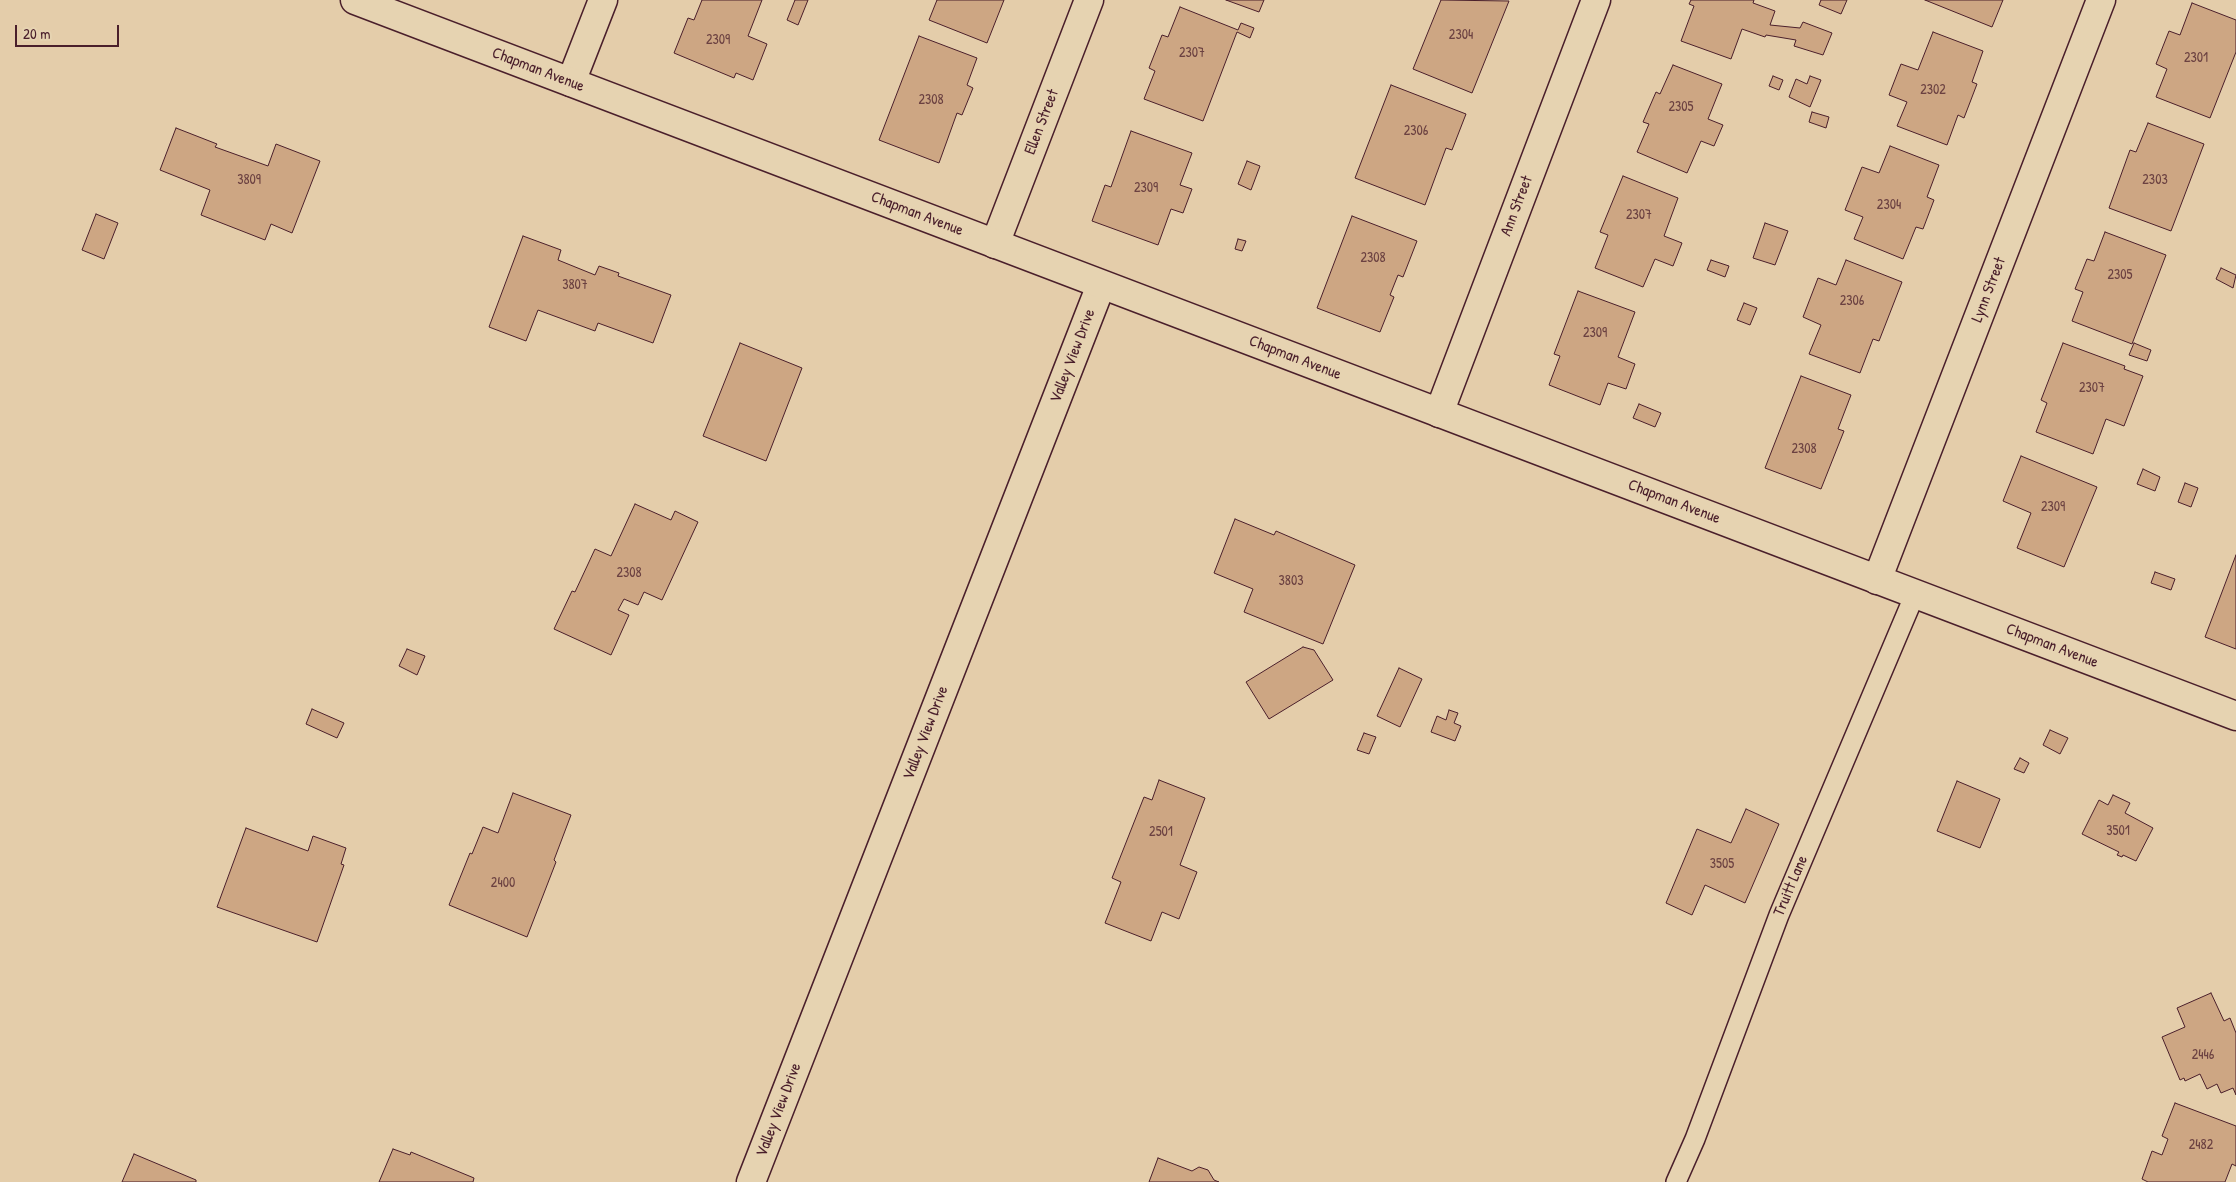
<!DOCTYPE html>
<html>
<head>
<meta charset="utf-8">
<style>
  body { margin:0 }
  #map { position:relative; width:2236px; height:1182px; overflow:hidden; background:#e4cdaa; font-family:"Patrick Hand",sans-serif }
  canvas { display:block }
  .scale { position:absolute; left:15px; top:25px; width:104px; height:22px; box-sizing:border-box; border:2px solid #4a1f2b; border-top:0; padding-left:6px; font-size:15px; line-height:18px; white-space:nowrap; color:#4a1f2b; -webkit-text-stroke:4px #e6d3b1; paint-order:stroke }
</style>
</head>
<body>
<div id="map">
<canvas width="2236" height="1182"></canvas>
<div class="scale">20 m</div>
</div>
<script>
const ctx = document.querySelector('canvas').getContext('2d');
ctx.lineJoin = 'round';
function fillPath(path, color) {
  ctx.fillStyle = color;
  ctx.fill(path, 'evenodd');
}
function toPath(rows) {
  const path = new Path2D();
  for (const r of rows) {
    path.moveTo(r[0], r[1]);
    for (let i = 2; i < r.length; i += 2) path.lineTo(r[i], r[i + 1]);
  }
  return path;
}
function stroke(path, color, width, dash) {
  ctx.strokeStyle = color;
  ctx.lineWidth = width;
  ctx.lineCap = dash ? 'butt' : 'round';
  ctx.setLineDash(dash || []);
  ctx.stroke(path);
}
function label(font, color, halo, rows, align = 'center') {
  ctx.font = font + ' "Patrick Hand",sans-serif';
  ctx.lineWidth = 4;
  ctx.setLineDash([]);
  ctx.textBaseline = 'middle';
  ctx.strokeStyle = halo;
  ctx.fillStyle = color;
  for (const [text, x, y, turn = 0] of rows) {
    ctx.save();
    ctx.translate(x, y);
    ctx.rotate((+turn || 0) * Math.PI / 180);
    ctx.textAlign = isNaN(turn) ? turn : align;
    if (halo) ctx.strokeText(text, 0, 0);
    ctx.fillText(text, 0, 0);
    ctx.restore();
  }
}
const building = toPath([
  [702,0,762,0,748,36,767,44,753,80,736,73,734,78,674,53,688,18,694,20,702,0],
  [795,0,808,0,798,25,787,20,795,0],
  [937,0,1004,0,987,43,929,20,937,0],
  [1226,0,1264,0,1259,12,1226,0],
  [1441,0,1509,1,1472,93,1413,69,1441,0],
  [1691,0,1754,0,1753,3,1775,11,1770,25,1800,28,1803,22,1832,33,1823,55,1794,46,1796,40,1766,35,1765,37,1742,29,1731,59,1681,41,1694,6,1689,4,1691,0],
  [1821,0,1847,0,1841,14,1819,5,1821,0],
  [1925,0,2003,0,1992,27,1925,0],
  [2192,3,2236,20,2236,52,2210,118,2156,97,2167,69,2156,64,2169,31,2180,35,2192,3],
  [1180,7,1238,30,1241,23,1254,28,1250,38,1237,32,1203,121,1144,99,1155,71,1149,68,1162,35,1168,37,1180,7],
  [1933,32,1983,51,1972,82,1977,84,1964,118,1958,115,1947,145,1897,126,1907,102,1889,95,1901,64,1918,70,1933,32],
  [919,36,977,58,967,85,973,88,962,115,957,113,939,163,879,140,919,36],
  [1673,65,1722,84,1708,119,1723,125,1714,146,1701,141,1687,173,1637,152,1649,124,1643,122,1656,92,1660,94,1673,65],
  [1773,76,1783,80,1779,90,1769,86,1773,76],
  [1810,76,1821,80,1810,107,1789,97,1796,79,1807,84,1810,76],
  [1391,85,1466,114,1452,150,1446,148,1425,205,1355,178,1391,85],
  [1812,112,1829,117,1826,128,1809,122,1812,112],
  [2148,123,2204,144,2171,231,2109,208,2130,150,2136,152,2148,123],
  [176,128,217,144,215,147,268,166,276,144,320,161,292,233,271,224,265,240,201,215,210,190,160,170,176,128],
  [1131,131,1192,153,1180,185,1192,189,1183,213,1171,209,1158,245,1092,221,1105,185,1111,187,1131,131],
  [1890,146,1939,165,1927,197,1934,200,1923,229,1916,227,1903,259,1854,239,1863,217,1845,210,1862,167,1879,173,1890,146],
  [1247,161,1260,166,1251,190,1238,184,1247,161],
  [1623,176,1678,198,1664,236,1682,243,1673,266,1655,259,1643,287,1595,268,1608,235,1600,232,1623,176],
  [96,214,118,223,104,259,82,250,96,214],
  [1352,216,1417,241,1403,277,1398,275,1390,295,1394,297,1380,332,1317,308,1352,216],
  [1765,223,1788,231,1775,265,1753,258,1765,223],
  [2105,232,2166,255,2132,344,2072,321,2083,292,2075,289,2087,259,2094,261,2105,232],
  [523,236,561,250,558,260,595,275,599,266,619,273,618,276,671,295,653,343,598,323,595,331,538,310,526,341,489,327,523,236],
  [1238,239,1246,241,1242,251,1235,249,1238,239],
  [1711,260,1729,266,1725,277,1707,270,1711,260],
  [1846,260,1902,282,1879,341,1873,339,1860,373,1809,354,1821,325,1803,317,1818,278,1836,285,1846,260],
  [2221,268,2236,275,2233,288,2216,279,2221,268],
  [1578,291,1635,312,1618,357,1635,364,1626,389,1608,383,1600,405,1549,385,1560,356,1554,354,1578,291],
  [1744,303,1757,308,1750,325,1737,320,1744,303],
  [740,343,802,368,766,461,703,436,740,343],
  [2063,343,2125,366,2124,369,2143,376,2124,426,2106,419,2093,454,2036,432,2047,403,2041,400,2063,343],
  [2134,343,2151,350,2147,361,2129,355,2134,343],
  [1801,376,1851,395,1838,429,1844,431,1821,489,1765,468,1801,376],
  [1639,404,1661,413,1655,427,1633,418,1639,404],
  [2021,456,2097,487,2064,567,2017,548,2031,513,2003,501,2021,456],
  [2143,469,2160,477,2155,491,2137,484,2143,469],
  [2185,483,2198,488,2191,507,2178,502,2185,483],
  [635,504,671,520,675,511,698,522,662,600,644,592,638,605,624,599,618,610,629,615,611,655,554,629,572,591,575,592,595,549,611,556,635,504],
  [1235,519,1274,535,1276,531,1355,565,1323,644,1244,612,1253,589,1214,573,1235,519],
  [2236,555,2236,649,2205,637,2236,555],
  [2155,572,2175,579,2171,590,2151,583,2155,572],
  [1303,647,1314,650,1333,680,1269,719,1246,682,1303,647],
  [407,649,425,656,417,675,399,666,407,649],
  [1399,668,1422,679,1400,727,1377,716,1399,668],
  [312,709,344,723,337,738,306,724,312,709],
  [1449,710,1458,713,1454,723,1461,726,1455,741,1431,732,1437,716,1446,720,1449,710],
  [2050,730,2068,738,2060,754,2043,745,2050,730],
  [1364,733,1376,737,1369,754,1357,750,1364,733],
  [2020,758,2029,763,2024,773,2014,769,2020,758],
  [1159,780,1205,798,1180,865,1197,872,1179,919,1162,912,1151,941,1105,923,1121,882,1112,878,1144,797,1152,800,1159,780],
  [1957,781,2000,799,1980,848,1937,831,1957,781],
  [513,793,571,815,554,860,556,862,527,937,449,905,470,853,472,854,483,827,498,833,513,793],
  [2113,795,2130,803,2125,813,2153,828,2136,861,2123,855,2122,857,2117,855,2119,852,2082,834,2099,800,2108,805,2113,795],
  [1746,809,1779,824,1745,903,1705,885,1692,915,1666,903,1697,829,1731,843,1746,809],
  [246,828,308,851,313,836,346,848,341,864,344,865,317,942,217,907,246,828],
  [2211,993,2224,1021,2230,1018,2236,1033,2236,1095,2233,1088,2221,1093,2217,1084,2207,1089,2200,1074,2185,1081,2184,1078,2180,1080,2162,1037,2185,1027,2177,1008,2211,993],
  [2175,1103,2236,1126,2236,1166,2232,1164,2225,1182,2148,1182,2142,1179,2152,1151,2162,1155,2168,1139,2162,1136,2175,1103],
  [393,1149,410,1155,411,1152,474,1178,473,1182,379,1182,393,1149],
  [134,1154,196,1180,196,1182,122,1182,134,1154],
  [1158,1158,1192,1171,1199,1167,1208,1170,1214,1180,1219,1182,1149,1182,1158,1158]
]);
const lane = toPath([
  [1676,1182,1695,1139,1779,915,1915,594]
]);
const street = toPath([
  [571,82,603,0],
  [995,244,1089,0],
  [1439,413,1596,0],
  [1877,580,2101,0],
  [751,1182,1101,285]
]);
const secondary = toPath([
  [355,0,2236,716]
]);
const numberNames = [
  ["2304",1461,35],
  ["2309",718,40],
  ["2307",1192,53],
  ["2301",2196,58],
  ["2302",1933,90],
  ["2308",931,100],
  ["2305",1681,107],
  ["2306",1416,131],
  ["3809",249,180],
  ["2303",2155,180],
  ["2309",1146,188],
  ["2304",1889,205],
  ["2307",1639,215],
  ["2308",1373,258],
  ["2305",2120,275],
  ["3807",575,285],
  ["2306",1852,301],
  ["2309",1595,333],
  ["2307",2092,388],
  ["2308",1804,449],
  ["2309",2053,507],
  ["2308",629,573],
  ["3803",1291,581],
  ["3501",2118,831],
  ["2501",1161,832],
  ["3505",1722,864],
  ["2400",503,883],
  ["2446",2203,1055],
  ["2482",2201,1145]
];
const streetNames = [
  ["Chapman Avenue",538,70,21],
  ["Ellen Street",1042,122,-69],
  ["Ann Street",1517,206,-69],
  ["Chapman Avenue",917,214,21],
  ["Lynn Street",1989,290,-69],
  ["Valley View Drive",1073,356,-69],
  ["Chapman Avenue",1295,358,21],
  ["Chapman Avenue",1674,502,21],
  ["Chapman Avenue",2052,646,21],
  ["Valley View Drive",926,733,-69],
  ["Truitt Lane",1791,886,-67],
  ["Valley View Drive",779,1110,-69]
];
fillPath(building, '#cda683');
stroke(building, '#4a1f2b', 1);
stroke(lane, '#4a1f2b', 22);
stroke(street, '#4a1f2b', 31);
stroke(secondary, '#4a1f2b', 31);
stroke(lane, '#e6d3b1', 19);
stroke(street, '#e6d3b1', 28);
stroke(secondary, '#e6d3b1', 28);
label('14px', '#6b4141', null, numberNames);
label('16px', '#4a1f2b', '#e6d3b1', streetNames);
</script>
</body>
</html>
